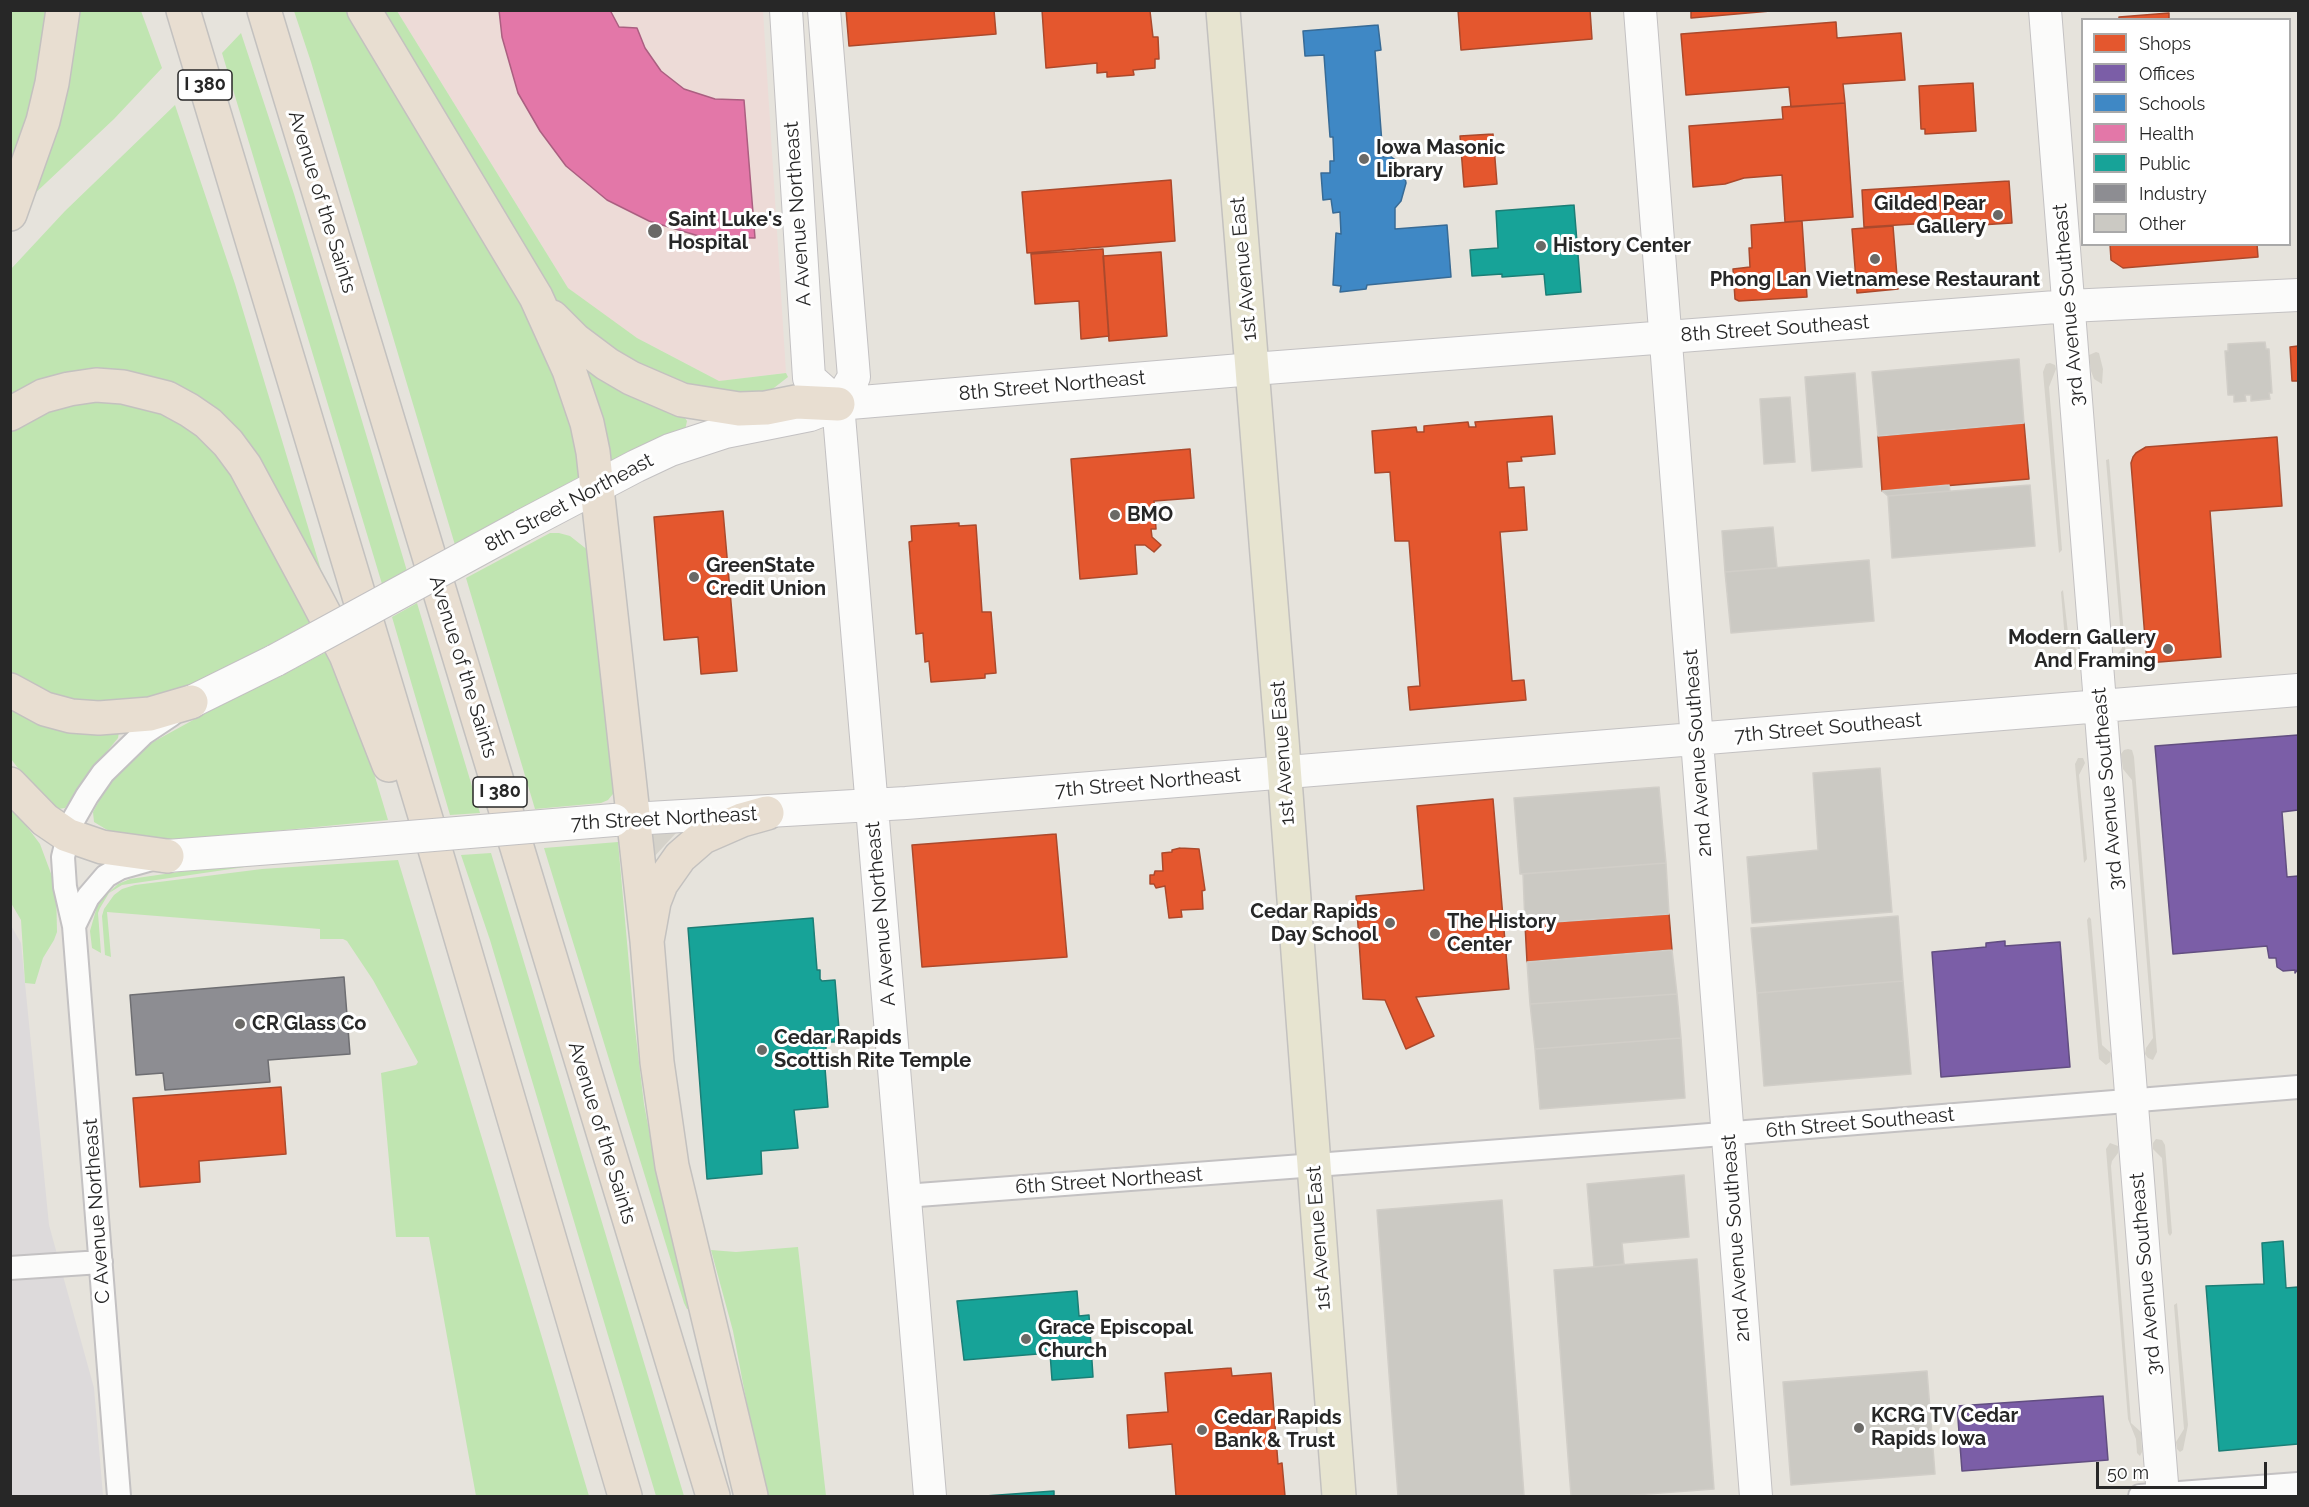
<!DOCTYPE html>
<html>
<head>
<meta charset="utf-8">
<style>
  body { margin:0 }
  #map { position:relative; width:2309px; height:1507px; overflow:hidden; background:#e6e3dc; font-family:Raleway,sans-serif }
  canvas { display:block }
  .frame { position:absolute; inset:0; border:12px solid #272727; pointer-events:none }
  .legend { position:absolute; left:2081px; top:18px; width:210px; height:228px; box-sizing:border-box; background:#fff; border:2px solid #a9a9a9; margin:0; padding:8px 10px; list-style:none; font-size:18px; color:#272727 }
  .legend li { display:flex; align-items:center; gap:12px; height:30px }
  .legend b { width:30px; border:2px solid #a9a9a9 }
  .scale { position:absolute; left:2096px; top:1462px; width:171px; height:27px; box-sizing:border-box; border:3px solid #272727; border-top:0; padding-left:8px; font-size:18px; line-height:21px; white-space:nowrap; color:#272727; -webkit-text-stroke:4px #fff; paint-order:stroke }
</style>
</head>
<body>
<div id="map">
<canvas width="2309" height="1507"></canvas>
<div class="frame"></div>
<ul class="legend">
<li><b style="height:16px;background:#e4572e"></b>Shops</li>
<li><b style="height:16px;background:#7b5ea7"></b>Offices</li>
<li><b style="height:16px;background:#3f88c5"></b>Schools</li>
<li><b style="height:16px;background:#e377a8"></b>Health</li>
<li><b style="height:16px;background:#17a398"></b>Public</li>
<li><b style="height:16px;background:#8d8d92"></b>Industry</li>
<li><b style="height:16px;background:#cbc9c3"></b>Other</li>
</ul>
<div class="scale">50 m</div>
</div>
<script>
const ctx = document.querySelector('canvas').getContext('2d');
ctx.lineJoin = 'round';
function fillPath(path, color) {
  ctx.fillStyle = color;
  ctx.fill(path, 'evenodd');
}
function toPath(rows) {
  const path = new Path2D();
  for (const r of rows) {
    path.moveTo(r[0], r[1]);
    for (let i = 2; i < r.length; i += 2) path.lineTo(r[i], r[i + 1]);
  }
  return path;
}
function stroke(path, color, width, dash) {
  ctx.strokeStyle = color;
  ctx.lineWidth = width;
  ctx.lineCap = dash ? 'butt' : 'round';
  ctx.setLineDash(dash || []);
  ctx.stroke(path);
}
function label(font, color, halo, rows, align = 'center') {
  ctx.font = font + ' Raleway,sans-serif';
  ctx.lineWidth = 6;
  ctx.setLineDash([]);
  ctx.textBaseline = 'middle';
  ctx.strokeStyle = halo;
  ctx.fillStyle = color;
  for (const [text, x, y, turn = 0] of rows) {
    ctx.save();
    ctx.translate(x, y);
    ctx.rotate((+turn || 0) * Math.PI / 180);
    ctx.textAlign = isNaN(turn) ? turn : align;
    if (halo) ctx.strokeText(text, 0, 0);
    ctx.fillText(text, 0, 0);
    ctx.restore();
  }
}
const industrial = toPath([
  [10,924,21,943,49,1225,94,1388,103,1496,11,1496]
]);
const medical = toPath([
  [397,11,763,11,786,373,719,381,637,338,603,317,568,288]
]);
const green = toPath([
  [11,11,51,11,46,50,11,182],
  [74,11,141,11,162,68,114,119,30,198],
  [294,11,353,11,550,346,575,407,579,477,455,545,311,62],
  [378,11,397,11,568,288,637,338,719,381,786,373,788,377,770,391,754,396,705,392,645,371,570,317,551,295],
  [241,33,294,194,407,571,382,584,222,53],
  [175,105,235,284,330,600,172,389,11,401,11,269,65,211],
  [584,372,591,373,645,403,685,418,687,421,685,430,611,464],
  [100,397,157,406,222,449,315,620,208,678,143,702,77,706,10,675,10,427,42,408],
  [550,533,559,533,570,536,589,551,617,789,608,800,601,803,535,809,466,578],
  [417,603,480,813,450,815,392,617],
  [330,650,358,720,388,820,192,839,154,839,128,836,109,831,94,822,93,812,106,788,114,777,144,747,235,697,281,676],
  [11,702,119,732,118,738,84,780,65,808,58,809,34,789,11,759],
  [10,804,40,844,56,887,57,932,54,940,43,958,35,984,25,983,21,920,11,903],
  [618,842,634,1020,644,1104,651,1141,694,1309,687,1309,684,1303,544,848],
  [491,853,515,932,684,1496,656,1496,490,940,461,855],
  [398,860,538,1324,589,1496,476,1496,429,1237,396,1237,381,1073,416,1065,418,1062,373,980,347,941,343,939,320,939,320,929,107,912,111,957,105,955,102,916,104,909,114,895,122,889,135,885,262,869],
  [265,864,122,885,109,893,100,908,98,913,101,953,92,948,90,931,98,903,118,884,130,879,206,868],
  [798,1247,826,1496,768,1496,753,1436,733,1331,711,1250,736,1252]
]);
const plaza = toPath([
  [2096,352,2099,353,2103,369,2102,384,2094,379,2091,371,2089,355],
  [2050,363,2055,365,2056,369,2049,387,2062,550,2059,553,2043,372,2046,364],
  [2109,459,2126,658,2125,664,2120,668,2115,665,2114,660,2122,648,2106,460],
  [2063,590,2069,641,2078,651,2078,667,2074,670,2067,665,2061,592],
  [2128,749,2132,750,2134,757,2157,1052,2153,1060,2148,1058,2145,1054,2146,1048,2153,1038,2132,780,2123,769,2121,754,2124,750],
  [2078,758,2083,758,2085,763,2079,775,2087,859,2084,863,2075,764],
  [677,831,676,833,653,858,650,832],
  [2089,917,2091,919,2102,1045,2111,1053,2110,1062,2106,1065,2099,1059,2087,920],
  [2156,1139,2162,1140,2165,1145,2172,1233,2170,1236,2168,1233,2162,1158,2153,1149,2153,1143],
  [2110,1143,2118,1146,2118,1153,2112,1161,2111,1166,2131,1423,2141,1432,2142,1452,2140,1456,2137,1453,2136,1439,2128,1419,2106,1149],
  [2177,1303,2188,1425,2183,1450,2180,1452,2177,1449,2176,1442,2184,1429,2174,1305]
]);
const shops = toPath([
  [846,10,994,10,996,34,849,46,846,10],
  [1042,10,1155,10,1150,11,1153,37,1158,37,1159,59,1155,59,1155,68,1133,70,1134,75,1107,77,1107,72,1097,73,1097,63,1046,68,1042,10],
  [1458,10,1590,10,1592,39,1461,50,1458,10],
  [1691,10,1782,10,1691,18,1691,10],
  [2169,13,2169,20,2119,20,2119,17,2169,13],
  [1836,22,1837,38,1901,33,1905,80,1843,84,1845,103,1791,107,1789,87,1686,95,1681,34,1836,22],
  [1973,83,1976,131,1925,134,1925,129,1921,129,1919,86,1973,83],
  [1845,103,1853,217,1785,222,1782,175,1744,178,1725,184,1693,187,1689,126,1783,119,1782,107,1845,103],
  [1493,134,1497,184,1464,187,1460,136,1493,134],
  [1171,180,1175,241,1027,253,1022,192,1171,180],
  [2009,181,2012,223,1932,228,1931,223,1864,227,1862,190,2009,181],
  [1802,221,1807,297,1739,301,1735,299,1733,269,1750,267,1749,248,1752,248,1751,225,1802,221],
  [1893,226,1898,289,1857,293,1852,229,1893,226],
  [2110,244,2257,244,2258,257,2123,268,2111,260,2110,244],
  [1103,249,1109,336,1081,339,1079,301,1035,304,1031,254,1103,249],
  [1161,252,1167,336,1109,341,1103,256,1161,252],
  [2298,346,2298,381,2292,381,2290,347,2298,346],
  [1552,416,1555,454,1521,457,1522,461,1507,462,1509,488,1524,487,1527,530,1500,532,1512,681,1524,680,1526,700,1410,710,1408,687,1420,686,1409,541,1395,541,1390,472,1375,473,1372,431,1416,427,1417,432,1424,432,1424,426,1468,422,1469,427,1476,427,1475,422,1552,416],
  [2024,423,2029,479,1882,491,1878,436,2024,423],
  [2277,437,2282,506,2210,511,2221,657,2147,663,2131,463,2133,457,2136,453,2146,447,2277,437],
  [1190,449,1194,498,1154,501,1156,529,1151,529,1152,537,1161,545,1154,552,1145,545,1135,545,1137,574,1080,579,1071,459,1190,449],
  [723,511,737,671,701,674,698,637,664,640,654,517,723,511],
  [959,523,959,526,976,525,982,612,991,612,996,673,985,674,985,678,931,682,929,661,925,662,923,633,916,634,909,542,912,541,911,526,959,523],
  [1493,799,1509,989,1416,997,1434,1036,1406,1049,1385,1000,1363,999,1356,896,1424,890,1417,806,1493,799],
  [1056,834,1067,957,922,967,912,845,1056,834],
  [1180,848,1199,849,1205,890,1202,891,1203,909,1181,910,1182,917,1169,918,1165,886,1156,888,1154,884,1150,884,1150,875,1154,875,1155,871,1163,871,1162,853,1172,852,1172,850,1180,848],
  [1669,914,1672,950,1527,962,1525,924,1669,914],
  [281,1087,286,1154,199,1161,200,1182,140,1187,133,1098,281,1087],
  [1231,1368,1232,1376,1271,1373,1278,1464,1282,1463,1285,1496,1176,1496,1172,1444,1129,1448,1127,1415,1168,1412,1165,1373,1231,1368]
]);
const offices = toPath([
  [2298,735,2298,810,2282,812,2287,877,2298,876,2298,969,2295,973,2295,970,2283,971,2277,967,2276,958,2269,958,2267,946,2173,954,2155,746,2298,735],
  [2005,941,2005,946,2060,942,2070,1067,1941,1077,1932,952,1986,947,1986,943,2005,941],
  [2103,1396,2108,1460,1962,1471,1957,1406,2103,1396]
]);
const schools = toPath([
  [1378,25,1381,50,1375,51,1383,157,1390,156,1397,161,1404,173,1406,183,1401,201,1395,208,1395,229,1447,225,1451,277,1367,285,1366,289,1340,292,1341,286,1333,285,1336,233,1341,234,1340,212,1333,213,1331,199,1323,200,1321,173,1330,173,1330,161,1334,161,1333,137,1330,137,1324,55,1305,56,1303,31,1378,25]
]);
const health = toPath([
  [499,10,610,10,619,27,637,28,645,48,661,71,684,89,715,99,744,100,755,238,702,237,649,221,607,200,566,166,540,131,518,93,502,37,499,10]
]);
const public = toPath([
  [1574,205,1581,292,1546,295,1544,274,1502,277,1502,274,1472,276,1470,250,1498,248,1496,211,1574,205],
  [813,918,817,970,820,970,820,979,822,981,835,980,840,1042,828,1042,826,1045,826,1055,824,1055,828,1107,794,1110,798,1148,761,1151,762,1174,707,1179,688,928,813,918],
  [2283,1241,2286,1288,2298,1287,2298,1444,2219,1451,2206,1286,2264,1284,2262,1243,2283,1241],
  [1077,1291,1079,1316,1089,1315,1093,1377,1052,1380,1050,1353,964,1360,957,1301,1077,1291],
  [1054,1491,1054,1496,985,1496,1054,1491]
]);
const industry = toPath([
  [344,977,350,1054,268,1060,270,1082,165,1090,163,1073,136,1075,130,995,344,977]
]);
const building = toPath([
  [2265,342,2266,349,2269,349,2272,393,2269,393,2270,399,2251,401,2251,395,2245,395,2246,401,2234,402,2234,395,2228,395,2225,351,2228,351,2228,344,2265,342],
  [2019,359,2024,423,1878,436,1872,372,2019,359],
  [1855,373,1862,467,1812,471,1805,377,1855,373],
  [1790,397,1795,462,1764,464,1760,399,1790,397],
  [1949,485,1950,491,1888,496,1882,491,1949,485],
  [2030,485,2035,546,1892,558,1888,496,2030,485],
  [1773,527,1777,568,1725,572,1722,531,1773,527],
  [1869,560,1874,621,1731,633,1725,572,1869,560],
  [1880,768,1892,912,1752,923,1747,857,1818,850,1813,773,1880,768],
  [1659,787,1666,863,1520,874,1514,798,1659,787],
  [1666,863,1669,914,1525,924,1523,874,1666,863],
  [1898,916,1903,981,1757,993,1751,928,1898,916],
  [1672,950,1677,994,1530,1004,1527,962,1672,950],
  [1903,981,1911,1074,1764,1086,1757,993,1903,981],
  [1677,994,1681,1038,1535,1049,1530,1004,1677,994],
  [1681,1038,1685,1098,1540,1109,1535,1049,1681,1038],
  [1684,1175,1689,1237,1622,1243,1624,1264,1594,1267,1587,1184,1684,1175],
  [1502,1200,1524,1495,1398,1496,1377,1210,1502,1200],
  [1697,1259,1714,1489,1621,1496,1571,1496,1554,1270,1697,1259],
  [1927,1371,1935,1474,1791,1485,1783,1382,1927,1371]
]);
const street = toPath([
  [74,926,88,897,106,876,120,868,152,859],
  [905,1196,1673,1138,2298,1087],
  [10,1268,101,1262],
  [119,1496,74,926,65,887,63,857,71,824,87,796,103,773,144,733,171,715],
  [2140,1496,2298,1484]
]);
const secondary = toPath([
  [786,10,809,378,838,404],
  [824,10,854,377,838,404,930,1496],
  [1640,10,1756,1496],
  [2045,10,2163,1496],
  [522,526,636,466,670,450,725,432,810,415,838,404,1253,369,2069,306,2298,295],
  [191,702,276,660],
  [614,820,906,803,2298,690],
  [167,856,337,843]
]);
const primary = toPath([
  [1223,10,1282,740,1339,1496]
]);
const highway = toPath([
  [183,10,432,839,625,1496],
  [264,10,713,1496],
  [364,10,536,297,569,370,587,423,593,452,647,941],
  [10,214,43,121,52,83,63,10],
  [552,317,575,340,607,364,631,378,682,400,739,409,766,408,796,402,838,404],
  [10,414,43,396,69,389,96,385,123,387,167,398,189,410,208,423,228,443,245,466,315,596,346,655,389,765],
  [10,690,45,709,71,716,99,718,150,714,191,702],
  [10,784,45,820,67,835,102,847,167,856],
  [751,1496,672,1166,657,1062,647,941,654,902,661,884,680,857,703,837,742,820,767,813]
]);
const secondaryBridge = toPath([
  [276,660,522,526],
  [337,843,614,820]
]);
const markers = [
  [1364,159,6,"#6a6966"],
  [1998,215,6,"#6a6966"],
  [655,231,8,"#6a6966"],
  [1541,246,6,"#6a6966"],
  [1875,259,6,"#6a6966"],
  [1115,515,6,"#6a6966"],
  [694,577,6,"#6a6966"],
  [2168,649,6,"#6a6966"],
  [1390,923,6,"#6a6966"],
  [1435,934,6,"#6a6966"],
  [240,1024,6,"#6a6966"],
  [762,1050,6,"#6a6966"],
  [1026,1339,6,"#6a6966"],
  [1859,1428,6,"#6a6966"],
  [1202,1430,6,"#6a6966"]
];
const shields = [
  [205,85,54],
  [500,792,54]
];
const shieldNames = [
  ["I 380",205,85],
  ["I 380",500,792]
];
const poiNames = [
  ["Iowa Masonic",1376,148],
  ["Library",1376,171],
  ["Gilded Pear",1986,204,"right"],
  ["Gallery",1986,227,"right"],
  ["Saint Luke's",668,220],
  ["Hospital",668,243],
  ["History Center",1553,246],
  ["Phong Lan Vietnamese Restaurant",1875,280,"center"],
  ["BMO",1127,515],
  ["GreenState",706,566],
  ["Credit Union",706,589],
  ["Modern Gallery",2156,638,"right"],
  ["And Framing",2156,661,"right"],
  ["Cedar Rapids",1378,912,"right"],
  ["Day School",1378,935,"right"],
  ["The History",1447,922],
  ["Center",1447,945],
  ["CR Glass Co",252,1024],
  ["Cedar Rapids",774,1038],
  ["Scottish Rite Temple",774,1061],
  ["Grace Episcopal",1038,1328],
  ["Church",1038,1351],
  ["KCRG TV Cedar",1871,1416],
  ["Rapids Iowa",1871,1439],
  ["Cedar Rapids",1214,1418],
  ["Bank & Trust",1214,1441]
];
const streetNames = [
  ["Avenue of the Saints",322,202,73],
  ["A Avenue Northeast",798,214,-94],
  ["1st Avenue East",1244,269,-95],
  ["3rd Avenue Southeast",2069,305,-95],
  ["8th Street Southeast",1775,329,-4],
  ["8th Street Northeast",1052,386,-5],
  ["8th Street Northeast",569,503,-28],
  ["Avenue of the Saints",463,667,73],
  ["7th Street Southeast",1828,728,-5],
  ["1st Avenue East",1283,753,-94],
  ["2nd Avenue Southeast",1698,753,-94],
  ["7th Street Northeast",1148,783,-5],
  ["3rd Avenue Southeast",2108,789,-95],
  ["7th Street Northeast",664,819,-3],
  ["A Avenue Northeast",881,914,-95],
  ["6th Street Southeast",1860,1123,-5],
  ["Avenue of the Saints",602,1133,73],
  ["6th Street Northeast",1109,1181,-4],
  ["C Avenue Northeast",97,1211,-94],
  ["1st Avenue East",1319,1238,-94],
  ["2nd Avenue Southeast",1736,1238,-94],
  ["3rd Avenue Southeast",2146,1274,-95]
];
fillPath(industrial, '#dddadb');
fillPath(medical, '#eddbd7');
fillPath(green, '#c0e5b1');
fillPath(plaza, '#d5d2ca');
fillPath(shops, '#e4572e');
stroke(shops, '#ab492c', 1.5);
fillPath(offices, '#7b5ea7');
stroke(offices, '#624e81', 1.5);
fillPath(schools, '#3f88c5');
stroke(schools, '#386b96', 1.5);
fillPath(health, '#e377a8');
stroke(health, '#ab5f81', 1.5);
fillPath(public, '#17a398');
stroke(public, '#1c7e76', 1.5);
fillPath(industry, '#8d8d92');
stroke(industry, '#6e6e72', 1.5);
fillPath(building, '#cbc9c3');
stroke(building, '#d1cec8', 1.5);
stroke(street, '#c3c1c2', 26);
stroke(secondary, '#c3c1c2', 34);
stroke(primary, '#c3c1bf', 36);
stroke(highway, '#c3c1bf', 36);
stroke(street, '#fbfbfa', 22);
stroke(secondary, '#fbfbfa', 32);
stroke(primary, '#e7e4d0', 33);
stroke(highway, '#e8ded1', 33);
stroke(secondaryBridge, '#c3c1c2', 34, []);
stroke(secondaryBridge, '#fbfbfa', 32);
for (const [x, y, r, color] of markers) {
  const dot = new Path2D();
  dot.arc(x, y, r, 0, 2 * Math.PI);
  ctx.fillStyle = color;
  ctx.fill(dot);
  stroke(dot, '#fff', 2);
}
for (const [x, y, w] of shields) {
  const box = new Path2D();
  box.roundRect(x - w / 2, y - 15, w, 30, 4.5);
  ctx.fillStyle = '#fff';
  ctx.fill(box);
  stroke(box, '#272727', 1.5);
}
label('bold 18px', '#272727', null, shieldNames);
label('bold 20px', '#272727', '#fff', poiNames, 'left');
label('20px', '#272727', '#fff', streetNames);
</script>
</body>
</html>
